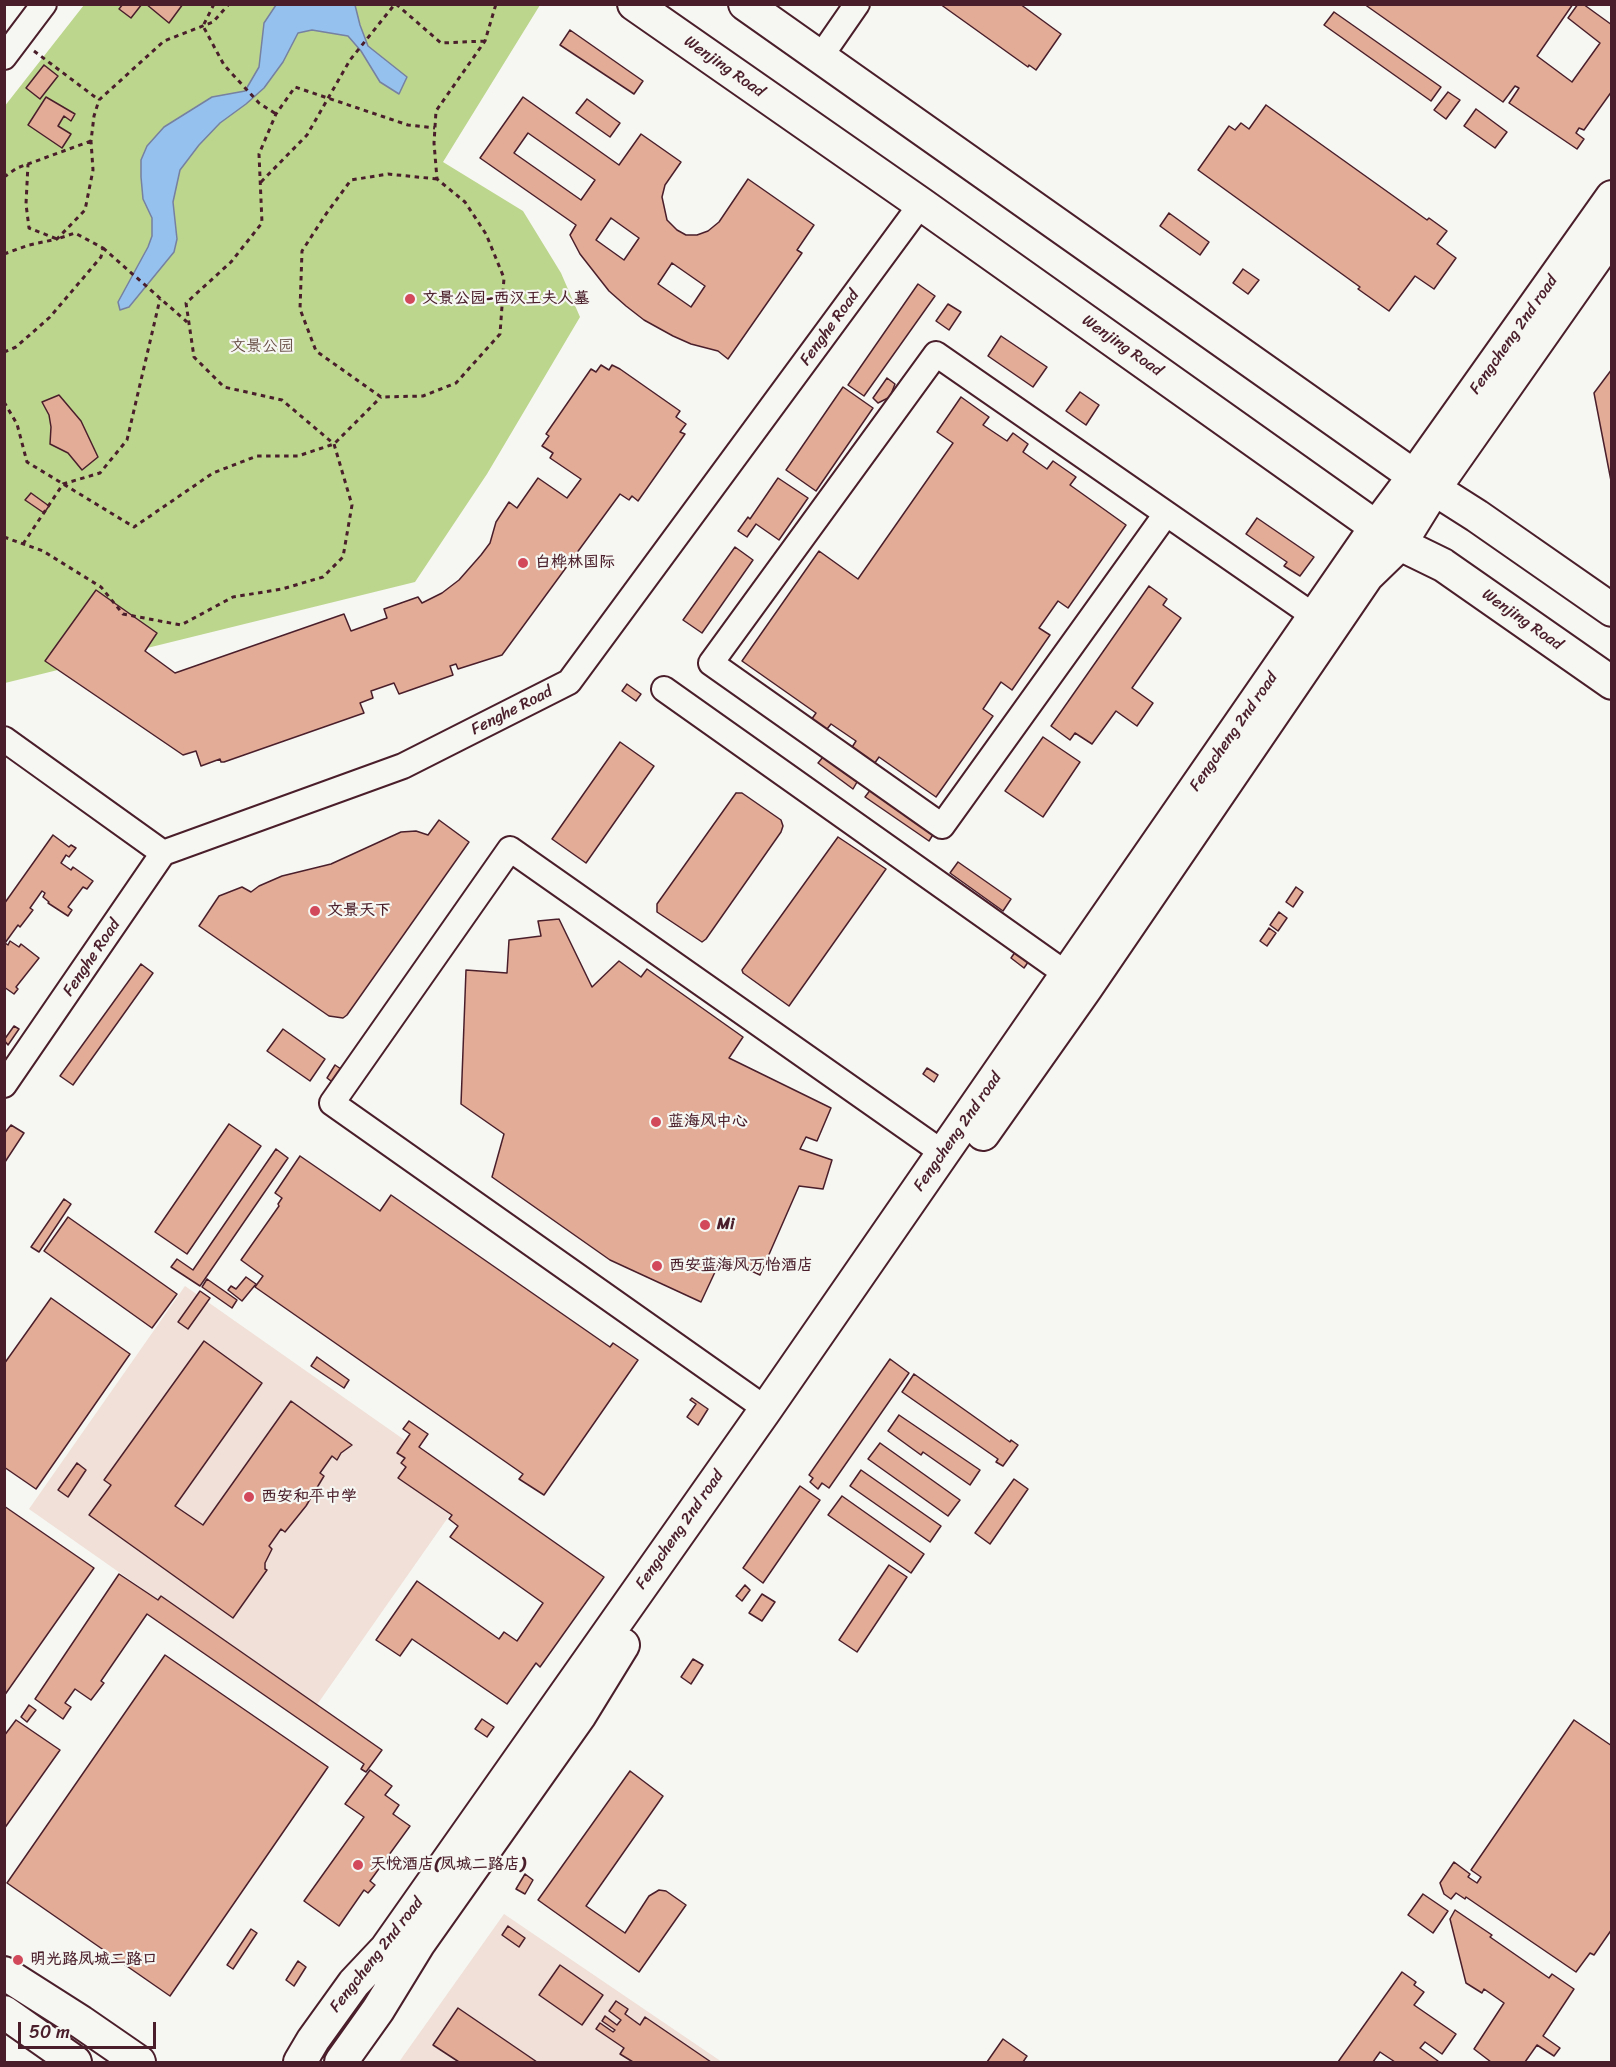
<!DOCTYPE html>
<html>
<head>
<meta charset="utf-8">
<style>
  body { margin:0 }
  #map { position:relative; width:1616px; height:2067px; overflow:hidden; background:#f6f6f2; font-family:Sriracha,sans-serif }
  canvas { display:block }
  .frame { position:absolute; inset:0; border:6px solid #4a1f2b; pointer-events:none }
  .scale { position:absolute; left:18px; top:2022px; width:138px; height:27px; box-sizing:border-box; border:3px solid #4a1f2b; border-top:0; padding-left:8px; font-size:18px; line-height:21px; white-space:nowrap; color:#4a1f2b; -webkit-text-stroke:4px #f6f6f2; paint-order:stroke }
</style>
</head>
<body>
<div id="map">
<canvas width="1616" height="2067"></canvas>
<div class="frame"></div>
<div class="scale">50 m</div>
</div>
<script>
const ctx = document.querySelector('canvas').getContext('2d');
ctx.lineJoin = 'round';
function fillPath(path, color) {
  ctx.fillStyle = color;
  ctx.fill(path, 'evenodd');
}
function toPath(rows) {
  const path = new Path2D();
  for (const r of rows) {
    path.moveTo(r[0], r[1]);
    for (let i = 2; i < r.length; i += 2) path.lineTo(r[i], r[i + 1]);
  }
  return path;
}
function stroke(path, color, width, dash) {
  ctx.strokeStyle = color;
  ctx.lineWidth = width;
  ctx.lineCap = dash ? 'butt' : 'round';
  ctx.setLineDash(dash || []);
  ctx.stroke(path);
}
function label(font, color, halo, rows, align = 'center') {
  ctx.font = font + ' Sriracha,"LXGW WenKai TC",sans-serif';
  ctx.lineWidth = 4.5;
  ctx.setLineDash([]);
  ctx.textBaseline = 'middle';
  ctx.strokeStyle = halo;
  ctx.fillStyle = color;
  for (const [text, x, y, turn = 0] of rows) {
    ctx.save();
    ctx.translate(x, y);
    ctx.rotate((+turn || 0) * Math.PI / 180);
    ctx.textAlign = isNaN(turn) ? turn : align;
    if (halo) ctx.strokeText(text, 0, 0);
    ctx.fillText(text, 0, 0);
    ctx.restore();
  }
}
const built = toPath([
  [185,1286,470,1486,314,1709,29,1509],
  [504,1914,722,2062,399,2062]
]);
const green = toPath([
  [84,5,540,5,443,162,523,211,561,273,580,317,487,474,415,582,5,683,4,107]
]);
const water = toPath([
  [276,5,355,5,360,25,368,46,407,77,399,94,380,82,361,51,348,36,312,30,298,33,283,62,264,88,246,104,220,123,199,145,180,170,173,202,177,239,174,252,129,307,120,310,118,302,148,247,152,236,152,218,143,199,141,177,141,160,147,146,164,127,212,97,245,91,259,67,264,23,276,5]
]);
const building = toPath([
  [123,4,142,4,131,18,119,9,123,4],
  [146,4,183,4,169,23,146,4],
  [940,4,1020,4,1061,34,1036,70,1029,65,1028,67,940,4],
  [1364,4,1573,4,1537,56,1572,82,1600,43,1568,18,1578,4,1583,4,1612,25,1612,91,1584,130,1579,128,1576,133,1584,139,1577,149,1509,103,1519,88,1515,86,1503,102,1364,4],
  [1334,12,1441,87,1431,101,1324,25,1334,12],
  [570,30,643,81,634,94,560,45,570,30],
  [44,65,58,76,40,99,26,88,44,65],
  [1448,92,1460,100,1446,119,1434,110,1448,92],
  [46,97,75,114,71,121,64,116,58,126,71,134,62,148,28,125,46,97],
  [523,97,619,165,641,134,681,162,665,185,662,197,667,220,677,230,686,235,697,235,708,231,719,222,748,179,814,225,797,250,802,253,728,359,718,351,691,344,673,336,644,320,626,306,609,291,580,254,570,235,576,225,480,158,523,97],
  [528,133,595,180,581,200,514,153,528,133],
  [611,218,639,238,624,260,596,240,611,218],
  [672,263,705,286,691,307,658,284,672,263],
  [587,99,620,123,610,137,576,113,587,99],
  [1266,105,1427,220,1429,218,1447,231,1437,244,1456,258,1434,289,1415,276,1389,311,1358,289,1360,287,1198,170,1229,126,1235,130,1241,123,1249,129,1266,105],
  [1476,109,1507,132,1495,148,1464,126,1476,109],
  [1169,213,1209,242,1200,255,1160,226,1169,213],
  [1243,269,1259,280,1248,294,1233,283,1243,269],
  [918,284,935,296,864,396,848,385,918,284],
  [948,304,961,312,949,330,936,321,948,304],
  [1001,336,1047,367,1033,387,988,356,1001,336],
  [601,365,609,370,612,365,620,369,680,411,676,417,686,424,680,432,685,434,638,501,632,496,629,500,620,494,502,655,458,669,456,664,450,666,453,675,399,694,394,683,371,691,373,698,360,703,364,713,224,762,221,762,220,759,201,766,196,751,183,755,45,661,96,590,157,633,145,651,175,673,344,614,351,631,387,618,384,609,418,597,422,603,442,593,459,580,481,555,490,543,496,522,509,502,517,508,538,478,567,498,581,479,550,458,553,453,542,446,549,436,546,434,591,369,596,372,601,365],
  [1612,369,1612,486,1594,393,1612,369],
  [887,378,895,384,890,397,878,403,873,398,887,378],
  [843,387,873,408,816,491,786,470,843,387],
  [1080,392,1099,405,1086,425,1066,411,1080,392],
  [59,395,81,421,98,457,82,470,68,453,50,444,51,427,49,415,42,402,59,395],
  [961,397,989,417,983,425,1007,441,1013,433,1028,444,1023,452,1047,469,1053,461,1076,477,1070,485,1126,525,1068,608,1058,601,1039,628,1050,635,1012,690,1001,682,983,709,993,716,936,797,879,757,872,767,849,752,856,741,831,724,824,733,809,723,816,713,742,661,819,551,858,579,953,443,937,432,961,397],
  [778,478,808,498,779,540,756,524,747,537,738,531,748,517,750,519,778,478],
  [31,493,49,506,44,513,25,500,31,493],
  [1257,518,1314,557,1300,576,1284,566,1287,562,1246,534,1257,518],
  [735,547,753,560,702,633,683,620,735,547],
  [1149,586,1167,599,1163,605,1181,618,1132,688,1153,703,1137,726,1116,711,1092,744,1075,733,1070,740,1051,726,1149,586],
  [627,684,641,694,636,701,622,691,627,684],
  [1043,737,1080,762,1043,817,1005,791,1043,737],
  [620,742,654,766,586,863,552,839,620,742],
  [823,757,857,782,853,789,818,763,823,757],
  [871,789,934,833,929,841,865,797,871,789],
  [736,793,742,793,781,820,783,826,781,832,706,939,702,942,657,912,657,904,736,793],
  [439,820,469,842,347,1015,343,1018,329,1016,199,926,219,896,242,887,251,892,259,886,282,876,331,864,401,832,416,831,428,835,439,820],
  [53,835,69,847,71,845,76,848,69,857,66,855,61,863,71,870,73,867,93,881,87,889,83,887,68,907,72,910,68,916,48,903,49,902,43,897,45,893,42,891,30,908,33,910,20,927,18,925,5,943,8,945,10,941,19,947,21,944,39,958,16,987,18,989,14,994,4,987,4,904,53,835],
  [838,837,886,869,789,1006,743,973,742,970,838,837],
  [958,862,1011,899,1003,911,950,873,958,862],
  [1296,887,1303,892,1293,907,1286,902,1296,887],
  [1279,912,1287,918,1278,931,1270,925,1279,912],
  [559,919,592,987,619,961,641,977,647,969,743,1037,729,1058,831,1108,817,1141,806,1137,800,1149,832,1160,823,1189,799,1186,760,1275,722,1257,701,1302,610,1260,492,1177,504,1134,461,1104,466,970,507,973,509,940,541,936,538,921,559,919],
  [1269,928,1276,933,1267,946,1260,941,1269,928],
  [1020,945,1033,955,1024,968,1011,958,1020,945],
  [141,964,153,973,73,1085,60,1076,141,964],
  [14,1026,19,1029,8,1045,4,1040,14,1026],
  [283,1029,325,1059,310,1081,267,1051,283,1029],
  [335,1065,344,1071,335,1084,327,1078,335,1065],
  [927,1068,938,1075,934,1082,923,1074,927,1068],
  [229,1124,261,1146,187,1254,155,1232,229,1124],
  [11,1125,24,1133,5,1162,4,1134,11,1125],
  [276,1149,288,1158,200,1286,171,1267,177,1259,193,1270,276,1149],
  [300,1156,380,1211,391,1195,610,1347,613,1343,638,1360,544,1495,519,1479,523,1474,255,1287,263,1276,241,1260,279,1206,278,1204,282,1198,275,1193,300,1156],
  [64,1199,71,1204,39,1252,31,1247,64,1199],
  [68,1217,177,1294,152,1328,44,1251,68,1217],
  [246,1277,256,1284,242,1301,228,1290,231,1286,236,1289,246,1277],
  [207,1279,237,1300,232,1308,202,1287,207,1279],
  [200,1291,210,1298,188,1329,178,1322,200,1291],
  [51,1298,130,1354,36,1489,4,1467,4,1364,51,1298],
  [204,1341,262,1383,175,1506,203,1525,291,1401,352,1445,341,1453,337,1460,332,1456,320,1473,324,1476,306,1506,285,1532,281,1529,269,1546,272,1549,265,1563,265,1569,267,1570,233,1618,89,1515,111,1485,104,1480,204,1341],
  [317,1357,349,1380,344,1388,311,1366,317,1357],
  [890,1359,909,1373,829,1488,822,1483,818,1489,810,1482,813,1478,809,1475,890,1359],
  [914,1374,1010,1442,1011,1440,1018,1445,1003,1466,996,1462,998,1459,902,1392,914,1374],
  [692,1398,708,1409,698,1425,687,1417,696,1404,690,1400,692,1398],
  [899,1415,980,1470,970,1485,923,1452,921,1455,888,1431,899,1415],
  [409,1421,428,1434,419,1447,604,1577,540,1667,536,1663,507,1704,412,1639,400,1656,376,1640,417,1581,499,1639,504,1632,517,1641,543,1603,450,1537,458,1526,449,1519,452,1515,398,1478,406,1467,401,1463,405,1458,397,1453,410,1434,403,1429,409,1421],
  [880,1443,960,1500,948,1516,868,1459,880,1443],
  [77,1463,86,1470,68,1497,58,1490,77,1463],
  [861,1470,941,1526,930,1542,850,1486,861,1470],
  [1014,1479,1028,1489,990,1544,975,1533,1014,1479],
  [800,1486,820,1500,763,1583,743,1568,800,1486],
  [842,1496,924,1554,911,1573,828,1515,842,1496],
  [4,1506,94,1568,4,1696,4,1506],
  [889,1565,907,1577,857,1652,839,1640,889,1565],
  [119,1574,158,1600,161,1596,382,1750,366,1772,361,1769,364,1764,147,1614,101,1681,104,1683,91,1700,75,1689,65,1703,71,1707,63,1719,35,1699,119,1574],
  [745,1585,750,1590,742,1601,736,1596,745,1585],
  [762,1594,775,1602,762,1621,749,1613,762,1594],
  [165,1655,328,1767,170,1996,7,1883,165,1655],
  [693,1659,703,1665,691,1684,681,1677,693,1659],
  [29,1705,36,1710,27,1722,21,1717,29,1705],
  [482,1719,494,1727,487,1737,475,1729,482,1719],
  [16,1720,60,1750,4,1829,4,1736,16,1720],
  [1574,1720,1612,1746,1612,1929,1594,1955,1590,1953,1576,1972,1466,1897,1465,1899,1456,1893,1451,1899,1444,1894,1440,1883,1454,1862,1470,1874,1468,1877,1477,1883,1481,1877,1471,1870,1574,1720],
  [370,1770,392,1786,385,1795,399,1805,393,1814,410,1826,370,1881,375,1885,368,1893,364,1890,339,1926,304,1901,364,1817,345,1804,370,1770],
  [630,1771,663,1796,586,1906,625,1933,649,1896,659,1890,666,1891,686,1905,639,1972,538,1900,630,1771],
  [525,1874,533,1880,525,1894,516,1889,525,1874],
  [1423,1894,1448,1911,1433,1933,1408,1915,1423,1894],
  [1455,1910,1492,1935,1490,1937,1549,1978,1552,1974,1574,1989,1543,2036,1560,2048,1554,2056,1537,2045,1525,2062,1491,2062,1474,2049,1504,2003,1484,1989,1482,1993,1466,1983,1450,1919,1455,1910],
  [508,1926,525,1938,519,1947,502,1935,508,1926],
  [251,1929,257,1933,233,1969,227,1965,251,1929],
  [298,1961,306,1967,294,1986,286,1980,298,1961],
  [560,1965,603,1995,582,2025,539,1995,560,1965],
  [1402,1972,1416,1982,1414,1985,1424,1992,1414,2005,1456,2034,1442,2054,1425,2042,1420,2048,1438,2061,1437,2062,1395,2062,1380,2052,1373,2062,1338,2062,1402,1972],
  [616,2001,628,2009,625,2014,640,2025,645,2017,711,2062,633,2062,620,2054,624,2048,596,2029,600,2023,613,2032,615,2030,602,2021,605,2016,617,2025,621,2020,609,2011,616,2001],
  [458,2008,537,2062,459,2062,433,2045,458,2008],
  [1003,2039,1027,2056,1023,2062,987,2062,1003,2039]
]);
const path = toPath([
  [214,4,203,26,224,65,259,103,276,114],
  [396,4,441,43,485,41],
  [34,51,99,100],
  [4,177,17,168,91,141],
  [437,179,388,174,351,180,326,214,302,251,300,309,316,351,381,397,423,396,456,383,500,334,504,278,486,234,465,202,437,179,434,143,436,111,485,41,496,4],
  [261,182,307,135,350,60,395,4],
  [103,248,187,322],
  [4,254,29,245,57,239,85,210,93,170,91,141,94,116,99,100,164,41,213,22,229,4],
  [4,352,16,347,50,317,101,257,103,248,75,233,57,239,29,228,26,204,28,164],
  [4,402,17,424,27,462,134,527,213,473,257,456,298,456,334,444,381,397],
  [4,537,43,551,101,587,123,614,181,625,233,597,282,589,323,577,343,557,352,505,334,444,282,400,224,387,194,357,186,303,231,262,262,223,259,154,276,114,295,87,408,125,435,128],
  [23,544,63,484,100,473,127,440,160,299]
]);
const minor = toPath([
  [821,56,857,4],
  [4,57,44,4],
  [1166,514,942,826,711,663,936,354,1314,616],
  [664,689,1079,983],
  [4,739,163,853],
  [4,1085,163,853,403,766,569,682,921,204],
  [766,1409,332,1103,510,849,943,1153]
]);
const major = toPath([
  [634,4,921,204,1400,544,1443,565,1612,683],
  [745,4,1414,476,1477,516,1612,610],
  [983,1134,1086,988,1367,576,1400,544,1434,489,1612,235],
  [4,1973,81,2022,139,2062],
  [4,2012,75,2062],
  [300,2062,313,2040,354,1983,386,1949,766,1409,1376,527,1414,476,1612,197],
  [341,2062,378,2010,419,1943,580,1715,623,1645]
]);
const markers = [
  [410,299,6,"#d1495b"],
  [523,563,6,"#d1495b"],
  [315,911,6,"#d1495b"],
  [656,1122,6,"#d1495b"],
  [705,1225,6,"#d1495b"],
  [657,1266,6,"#d1495b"],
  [249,1497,6,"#d1495b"],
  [358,1865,6,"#d1495b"],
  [18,1960,6,"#d1495b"]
];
const streetNames = [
  ["Wenjing Road",724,67,35],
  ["Fenghe Road",830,328,-54],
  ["Fengcheng 2nd road",1514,335,-55],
  ["Wenjing Road",1122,346,35],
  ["Wenjing Road",1522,620,35],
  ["Fenghe Road",512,711,-27],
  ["Fengcheng 2nd road",1234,732,-55],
  ["Fenghe Road",92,958,-56],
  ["Fengcheng 2nd road",958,1132,-55],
  ["Fengcheng 2nd road",680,1530,-55],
  ["Fengcheng 2nd road",377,1955,-52]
];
const poiNames = [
  ["文景公园-西汉王夫人墓",422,299],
  ["白桦林国际",535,563],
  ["文景天下",327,911],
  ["蓝海风中心",668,1122],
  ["Mi",717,1225],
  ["西安蓝海风万怡酒店",669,1266],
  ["西安和平中学",261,1497],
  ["天悦酒店(凤城二路店)",370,1865],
  ["明光路凤城二路口",30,1960]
];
const parkNames = [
  ["文景公园",262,347]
];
fillPath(built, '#f0e0d7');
fillPath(green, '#bcd68d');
fillPath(water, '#94c1ee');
stroke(water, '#7680a0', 1.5);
fillPath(building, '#e2ac97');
stroke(building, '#4a1f2b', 1.5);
stroke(minor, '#4a1f2b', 28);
stroke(major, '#4a1f2b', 36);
stroke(path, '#4a1f2b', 3, [4.5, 4.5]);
stroke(minor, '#f6f6f2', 24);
stroke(major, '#f6f6f2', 32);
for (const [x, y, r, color] of markers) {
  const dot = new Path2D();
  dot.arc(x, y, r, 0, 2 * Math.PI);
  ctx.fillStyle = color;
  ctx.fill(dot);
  stroke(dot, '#f6f6f2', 2);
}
label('16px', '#4a1f2b', '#f6f6f2', streetNames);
label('bold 16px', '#4a1f2b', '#f6f6f2', poiNames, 'left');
label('16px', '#664d44', '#f6f6f2', parkNames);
</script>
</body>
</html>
